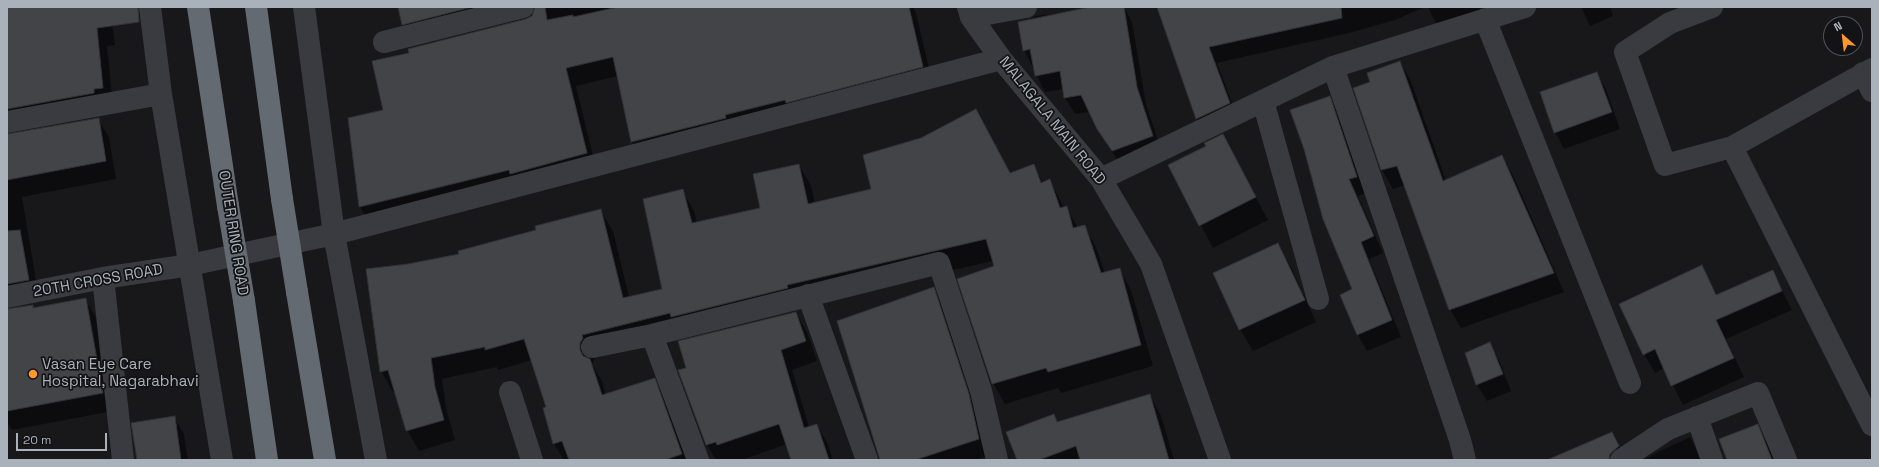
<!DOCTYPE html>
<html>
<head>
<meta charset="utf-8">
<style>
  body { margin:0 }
  #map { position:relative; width:1879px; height:467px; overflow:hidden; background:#18181b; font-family:"Space Grotesk",sans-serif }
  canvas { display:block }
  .frame { position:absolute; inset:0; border:8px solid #a9b2bb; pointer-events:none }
  .north { position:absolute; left:1823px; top:16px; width:40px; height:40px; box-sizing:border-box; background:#131316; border:1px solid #4f5358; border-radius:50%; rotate:332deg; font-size:11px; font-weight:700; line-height:16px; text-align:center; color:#a9b2bb }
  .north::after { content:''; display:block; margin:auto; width:14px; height:18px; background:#ff982c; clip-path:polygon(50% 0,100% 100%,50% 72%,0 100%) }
  .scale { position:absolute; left:16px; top:433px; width:91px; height:18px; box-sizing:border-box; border:2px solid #a9b2bb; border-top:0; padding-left:5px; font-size:12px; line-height:14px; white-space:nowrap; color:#a9b2bb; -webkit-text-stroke:3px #131316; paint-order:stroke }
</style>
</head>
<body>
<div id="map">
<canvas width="1879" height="467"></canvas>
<div class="frame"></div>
<div class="north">N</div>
<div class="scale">20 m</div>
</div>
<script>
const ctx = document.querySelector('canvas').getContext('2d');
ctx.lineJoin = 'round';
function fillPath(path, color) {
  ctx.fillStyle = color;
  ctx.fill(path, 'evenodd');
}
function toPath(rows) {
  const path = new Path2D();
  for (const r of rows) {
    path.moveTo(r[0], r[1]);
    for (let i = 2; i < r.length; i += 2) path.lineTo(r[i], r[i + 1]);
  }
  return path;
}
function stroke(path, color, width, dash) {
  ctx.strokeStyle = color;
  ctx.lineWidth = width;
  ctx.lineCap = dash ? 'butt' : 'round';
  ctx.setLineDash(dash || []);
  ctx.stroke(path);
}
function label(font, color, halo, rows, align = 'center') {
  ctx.font = font + ' "Space Grotesk",sans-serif';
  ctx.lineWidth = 3.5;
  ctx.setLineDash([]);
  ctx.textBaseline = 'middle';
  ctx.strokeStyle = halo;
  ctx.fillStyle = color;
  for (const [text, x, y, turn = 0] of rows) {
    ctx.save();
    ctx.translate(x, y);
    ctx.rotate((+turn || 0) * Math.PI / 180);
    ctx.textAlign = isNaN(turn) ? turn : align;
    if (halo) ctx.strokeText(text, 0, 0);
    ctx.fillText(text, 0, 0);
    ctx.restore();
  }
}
const shadow = toPath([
  [7,7,110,7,115,45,107,46,113,106,9,131,7,134],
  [399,7,913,7,916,13,933,85,643,160,632,142,618,76,576,86,597,172,371,225,360,207,349,118,384,110,410,54,526,20,535,13,414,43,403,24],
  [1114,7,1124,7,1132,22,1146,104,1162,152,1122,167,1108,146,1090,112,1075,114,1065,98,1064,89,1045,92,1024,50,1029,20,1036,16],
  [1158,7,1425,7,1395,20,1349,33,1217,63,1238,119,1206,134,1197,119],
  [1428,7,1503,7,1441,34],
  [1581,7,1610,7,1613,16,1590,26],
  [1400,62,1411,81,1446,181,1502,156,1513,175,1564,292,1461,328,1450,309,1405,185,1393,189,1382,170,1355,89,1372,83],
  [1596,73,1606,89,1620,129,1564,149,1555,132],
  [1329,97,1339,114,1366,193,1358,196,1383,253,1369,259,1401,337,1367,351,1358,335,1354,290],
  [98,119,109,137,116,179,22,197,39,298,9,306,7,309,7,135],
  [1223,135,1268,220,1213,248,1169,166,1207,146],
  [799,165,811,186,815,203,1010,174,1033,165,1043,183,1050,180,1064,208,1066,207,1078,228,1084,226,1096,247,1105,273,1119,269,1131,290,1153,366,1061,393,1058,388,1005,404,993,383,995,267,993,261,798,305,593,356,595,359,592,364,602,381,606,395,654,379,666,400,688,460,564,460,554,444,544,409,548,408,532,360,498,370,497,367,442,379,446,408,455,440,419,451,407,430,395,392,393,392,381,371,408,265,460,254,601,211,613,231,629,297,664,290,682,190,694,211,697,223,761,208],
  [1278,245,1291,267,1316,322,1253,351,1240,329],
  [1701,266,1717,295,1772,271,1792,310,1726,339,1744,377,1683,405,1664,368,1655,373,1644,354],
  [933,288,943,305,978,412,988,456,974,460,881,460],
  [85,299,96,318,113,411,12,430,7,422,7,310,32,306,34,309],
  [796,313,807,332,817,361,792,370,809,427,817,425,828,444,833,460,792,460,787,444,742,460,716,460,707,445,680,371],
  [1489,344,1499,360,1511,391,1487,401,1477,385,1466,354],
  [1150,395,1161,416,1174,460,1018,460,1053,416,1057,423],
  [174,417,184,434,188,460,138,460],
  [1757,426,1767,442,1774,460,1728,460],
  [1612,433,1626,460,1562,460],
  [1690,437,1701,460,1644,460,1658,452]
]);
const building = toPath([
  [7,7,138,7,139,22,97,28,103,88,94,89,94,93,7,109,7,7],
  [398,7,472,7,402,25,398,7],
  [535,7,545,7,547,20,573,15,573,17,618,7,909,7,923,67,786,103,785,100,725,115,726,118,631,142,613,57,566,68,587,153,510,174,509,170,359,207,348,118,383,110,372,61,409,53,408,49,526,19,532,16,535,7],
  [1090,7,1124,7,1137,87,1153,136,1112,151,1097,129,1081,95,1064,98,1060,71,1035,76,1030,49,1023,51,1018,22,1090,7],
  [1157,7,1341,7,1342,18,1209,47,1230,103,1196,119,1157,7],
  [1400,61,1443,181,1502,155,1554,273,1449,310,1397,166,1381,170,1353,88,1370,82,1367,73,1400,61],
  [1597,72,1612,112,1554,133,1540,92,1597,72],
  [1330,96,1357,177,1349,179,1374,236,1361,242,1392,320,1357,335,1340,295,1352,289,1323,219,1304,149,1290,110,1330,96],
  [976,109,1010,173,1034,164,1041,183,1050,179,1060,208,1067,206,1073,228,1085,225,1101,273,1120,268,1141,345,1048,372,1046,368,992,384,957,279,994,266,986,239,787,285,788,288,671,317,670,313,582,335,583,338,580,343,580,350,583,356,590,359,602,395,655,378,682,454,665,460,569,460,562,441,553,444,543,408,546,407,524,339,485,350,485,347,431,358,435,387,444,420,406,431,388,370,380,372,366,269,408,264,459,254,458,251,536,230,535,226,601,209,623,298,662,289,643,199,683,189,692,223,760,208,753,174,799,164,808,204,871,189,863,155,921,138,976,109],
  [99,118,106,161,7,180,7,134,99,118],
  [1223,134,1256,197,1199,226,1168,165,1206,146,1204,143,1223,134],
  [20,230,29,280,7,284,7,231,20,230],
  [1278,243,1305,300,1239,330,1213,273,1278,243],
  [1702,265,1716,295,1773,270,1782,291,1716,320,1734,358,1671,386,1655,349,1643,355,1619,304,1702,265],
  [934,287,969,394,979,439,915,460,880,460,837,321,934,287],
  [86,298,103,393,7,411,7,309,33,305,33,308,86,298],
  [796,312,806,341,781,350,804,428,817,424,829,460,791,460,779,424,717,445,716,442,706,445,678,370,686,368,678,341,796,312],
  [1490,342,1503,374,1476,385,1465,353,1490,342],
  [1150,394,1169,460,1080,460,1076,446,1039,460,1017,460,1006,432,1054,414,1057,422,1150,394],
  [175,416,181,460,137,460,131,423,175,416],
  [1758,424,1772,460,1727,460,1719,439,1758,424],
  [1612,432,1619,446,1610,454,1609,460,1547,460,1612,432]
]);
const minor = toPath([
  [150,7,161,94,222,460],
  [304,7,334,234,376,460],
  [968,7,971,17,1001,59,1101,179,1151,264,1220,460],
  [1712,7,1670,23,1625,52,1665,165,1732,147,1872,69],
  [971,17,1026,7],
  [1485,19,1630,383],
  [384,42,523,7],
  [1333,67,1460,440,1465,460],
  [1863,73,1872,91],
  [1263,101,1318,299],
  [7,122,161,94],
  [1732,147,1872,425],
  [1101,179,1333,67,1525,7],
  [103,278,123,460],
  [808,295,867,460],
  [7,297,103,278,190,265,334,234,1001,59],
  [652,335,698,460],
  [592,347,652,335,939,263,981,391,997,460],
  [510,392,532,460],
  [1697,417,1712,460],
  [1621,460,1668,429,1758,393,1786,460]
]);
const highway = toPath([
  [198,7,228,206],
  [256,7,282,199],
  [297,292,325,460],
  [244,301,267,460]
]);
const highwayBridge = toPath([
  [282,199,297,292],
  [228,206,244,301]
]);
const markers = [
  [33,374,5,"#ff982c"]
];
const streetNames = [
  ["MALAGALA MAIN ROAD",1052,121,51],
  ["OUTER RING ROAD",233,233,81],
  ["20TH CROSS ROAD",98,281,-10]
];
const poiNames = [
  ["Vasan Eye Care",42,365],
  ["Hospital, Nagarabhavi",42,382]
];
fillPath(shadow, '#0007');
fillPath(building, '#424448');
stroke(building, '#323337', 1);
stroke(minor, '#393b40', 22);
stroke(highway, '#646a71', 22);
stroke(highwayBridge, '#646a71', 22);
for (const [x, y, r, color] of markers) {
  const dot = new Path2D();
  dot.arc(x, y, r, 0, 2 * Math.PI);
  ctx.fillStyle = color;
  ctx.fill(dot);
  stroke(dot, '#131316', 1.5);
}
label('15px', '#a9b2bb', '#131316', streetNames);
label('15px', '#a9b2bb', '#131316', poiNames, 'left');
</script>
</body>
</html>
